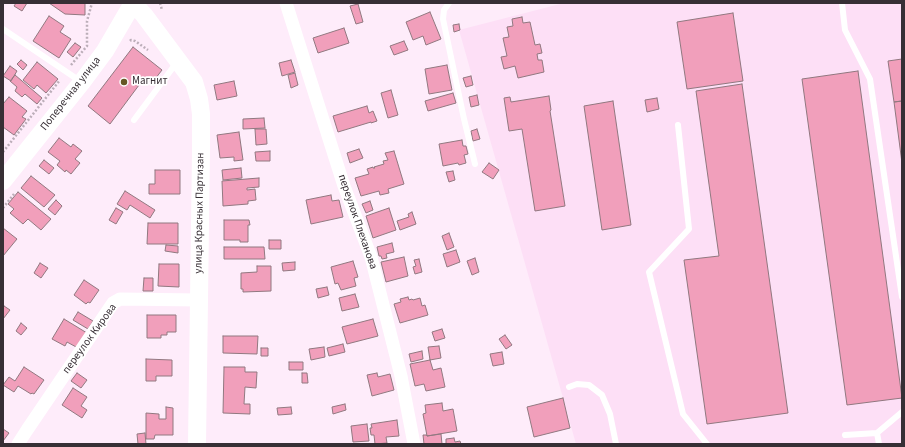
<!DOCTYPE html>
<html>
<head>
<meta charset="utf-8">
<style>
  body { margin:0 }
  #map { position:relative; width:905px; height:447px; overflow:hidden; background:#feecfa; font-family:"Source Sans 3",sans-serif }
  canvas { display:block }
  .frame { position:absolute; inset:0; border:4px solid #372f35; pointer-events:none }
</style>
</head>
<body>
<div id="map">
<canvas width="905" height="447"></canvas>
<div class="frame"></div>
</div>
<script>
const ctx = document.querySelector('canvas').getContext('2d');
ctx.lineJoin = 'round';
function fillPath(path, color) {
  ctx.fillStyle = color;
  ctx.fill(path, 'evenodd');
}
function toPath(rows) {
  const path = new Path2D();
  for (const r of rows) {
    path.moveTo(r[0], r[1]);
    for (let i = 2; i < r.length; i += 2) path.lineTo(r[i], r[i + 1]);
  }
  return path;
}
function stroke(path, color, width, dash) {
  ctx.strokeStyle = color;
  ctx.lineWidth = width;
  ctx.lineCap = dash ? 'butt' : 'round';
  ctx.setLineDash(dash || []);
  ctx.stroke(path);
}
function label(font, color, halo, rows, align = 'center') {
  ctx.font = font + ' "Source Sans 3",sans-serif';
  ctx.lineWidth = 3.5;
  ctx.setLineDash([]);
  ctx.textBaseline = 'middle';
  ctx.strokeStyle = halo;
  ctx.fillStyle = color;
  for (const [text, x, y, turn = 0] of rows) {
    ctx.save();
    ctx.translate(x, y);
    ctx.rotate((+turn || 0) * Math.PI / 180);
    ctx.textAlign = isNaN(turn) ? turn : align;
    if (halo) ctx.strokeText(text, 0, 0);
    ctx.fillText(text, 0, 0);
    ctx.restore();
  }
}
const built = toPath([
  [564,3,902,3,902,444,576,444,459,30]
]);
const building = toPath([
  [16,3,27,3,22,11,14,6,16,3],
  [49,3,85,3,85,15,65,14,49,3],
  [358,4,363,22,356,24,350,6,358,4],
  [430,12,441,39,426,45,423,36,413,40,406,22,430,12],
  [733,13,743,81,687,89,677,22,733,13],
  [49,16,64,26,60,32,71,39,59,58,33,41,49,16],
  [522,17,523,23,530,22,535,45,540,44,542,53,537,54,538,60,542,60,544,72,518,78,515,66,504,69,501,57,507,56,503,38,509,37,507,27,513,26,512,19,522,17],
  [459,24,460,30,454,32,453,25,459,24],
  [344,28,349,43,318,53,313,38,344,28],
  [404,41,408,50,394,55,390,46,404,41],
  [75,43,81,47,73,57,67,52,75,43],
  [133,47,162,70,152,83,145,77,110,124,88,106,133,47],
  [902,59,902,101,894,102,888,61,902,59],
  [21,60,27,65,23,70,17,64,21,60],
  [291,60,295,72,282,76,279,63,291,60],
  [37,62,58,79,46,93,37,85,34,89,23,80,37,62],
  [447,65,452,90,429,94,425,69,447,65],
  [10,66,17,71,11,81,3,76,10,66],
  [858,71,902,398,847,405,802,79,858,71],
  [295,73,298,85,291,88,288,75,295,73],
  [15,75,42,98,37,104,25,94,22,97,15,91,17,87,10,81,15,75],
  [471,76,473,85,466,87,463,78,471,76],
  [234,81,237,96,217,100,214,85,234,81],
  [742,84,788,413,707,424,684,260,719,256,696,91,742,84],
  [391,90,398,115,388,118,381,93,391,90],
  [453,93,456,103,428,111,425,101,453,93],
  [477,95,479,105,471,107,469,97,477,95],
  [549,96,551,110,550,111,565,206,535,211,522,129,509,131,504,98,510,97,511,102,549,96],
  [9,97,27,111,22,117,26,119,14,135,3,127,3,104,9,97],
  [657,98,659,109,647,112,645,100,657,98],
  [613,101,631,225,602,230,584,106,613,101],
  [902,101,902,163,894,102,902,101],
  [367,106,369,113,373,111,377,121,371,123,371,122,338,132,333,116,367,106],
  [264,118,265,128,243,129,243,119,264,118],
  [255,129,266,129,267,144,256,145,255,129],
  [477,129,480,139,473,141,471,131,477,129],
  [239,132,243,160,234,161,234,157,220,158,217,135,239,132],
  [59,138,71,147,73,144,82,151,75,159,80,163,71,174,66,170,65,172,57,165,60,161,48,152,59,138],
  [462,140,463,146,466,146,468,154,464,155,466,163,459,165,458,163,443,166,439,144,462,140],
  [359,149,363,158,350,163,347,153,359,149],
  [270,151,270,161,256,161,255,152,270,151],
  [394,151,404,184,388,189,389,193,380,195,379,191,361,196,355,178,369,174,367,169,373,167,373,168,375,168,374,167,384,164,383,161,388,160,385,153,394,151],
  [44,160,54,168,49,174,39,166,44,160],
  [489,163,499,170,493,179,482,172,489,163],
  [241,168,242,178,223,180,222,170,241,168],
  [155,170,180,170,180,194,149,194,149,184,155,184,155,170],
  [453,171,455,180,449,182,446,172,453,171],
  [31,176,55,195,44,207,21,188,31,176],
  [259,178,259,187,247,188,247,190,255,189,256,200,248,201,248,204,223,206,222,181,259,178],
  [125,191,155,210,150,218,130,205,127,210,117,204,125,191],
  [18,192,51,219,41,230,28,219,23,224,10,213,14,209,8,204,18,192],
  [331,195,332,201,339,200,343,217,311,224,306,200,331,195],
  [56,200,62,206,55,215,48,209,56,200],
  [370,201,373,210,366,213,362,204,370,201],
  [116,208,123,212,116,224,109,220,116,208],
  [389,208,396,230,373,238,366,216,389,208],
  [412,212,416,224,400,230,397,221,409,217,408,214,412,212],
  [224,220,249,220,250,225,248,225,248,242,240,242,240,240,224,240,224,220],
  [148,223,178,223,178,244,147,244,148,223],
  [3,228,17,239,3,256,3,228],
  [449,233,454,247,447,250,442,236,449,233],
  [269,240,281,240,281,249,269,249,269,240],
  [392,243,394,252,386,254,387,258,382,259,381,256,379,256,377,247,392,243],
  [166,245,178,246,178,253,165,251,166,245],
  [224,247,264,247,265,259,224,259,224,247],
  [456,250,460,262,447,267,443,254,456,250],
  [404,257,408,276,386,282,381,262,404,257],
  [475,258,479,272,472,275,467,261,475,258],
  [419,259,422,272,415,274,413,267,416,266,414,260,419,259],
  [353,261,358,277,354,278,356,286,341,290,338,283,335,284,331,267,353,261],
  [295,262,295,270,283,271,282,263,295,262],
  [40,263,48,268,41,278,34,273,40,263],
  [159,264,179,264,179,287,158,286,159,264],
  [257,266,271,266,271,291,243,292,243,289,241,289,241,273,257,272,257,266],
  [144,278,153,278,153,291,143,291,144,278],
  [84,280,99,290,90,303,88,302,86,304,74,295,84,280],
  [327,287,329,295,318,298,316,289,327,287],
  [355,294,359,307,342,311,339,298,355,294],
  [408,297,409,300,412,299,413,300,420,298,422,306,425,305,428,315,400,323,394,304,401,302,400,299,408,297],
  [4,306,10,310,3,319,3,308,4,306],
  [78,312,93,321,88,329,73,320,78,312],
  [147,315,176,315,176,332,167,332,167,335,161,335,161,338,147,338,147,315],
  [64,319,87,333,78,348,67,342,65,346,52,339,64,319],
  [373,319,378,336,347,344,342,327,373,319],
  [21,323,27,328,21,335,16,331,21,323],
  [442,329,445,338,435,341,432,332,442,329],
  [505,335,512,345,506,349,499,339,505,335],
  [223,336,258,336,257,354,223,353,223,336],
  [343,344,345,352,329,356,327,348,343,344],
  [439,346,441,358,430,360,428,347,439,346],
  [324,347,325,357,311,360,309,349,324,347],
  [261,348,268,348,268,356,261,356,261,348],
  [422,351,423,359,411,362,409,354,422,351],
  [502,352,504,364,493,366,490,354,502,352],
  [146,359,172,360,172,376,156,376,156,381,146,381,146,359],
  [430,360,433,370,441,368,445,387,426,391,424,384,415,386,410,364,430,360],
  [289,362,303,362,303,370,289,370,289,362],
  [24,367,44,380,34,394,32,393,31,394,18,386,14,392,3,385,9,377,15,381,24,367],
  [224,367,245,367,245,372,257,372,256,388,245,387,244,404,250,404,250,414,223,413,224,367],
  [77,373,87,380,81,388,71,381,77,373],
  [302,373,307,373,308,383,302,383,302,373],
  [377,373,378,377,390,374,394,390,372,396,367,375,377,373],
  [73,388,87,397,81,406,87,410,82,418,62,405,73,388],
  [563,398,570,428,534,437,527,407,563,398],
  [442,403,443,411,453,409,457,431,427,436,423,414,426,413,425,405,442,403],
  [345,404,346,410,333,414,332,407,345,404],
  [166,407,173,408,173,435,155,435,154,439,146,439,146,413,159,414,159,419,166,419,166,407],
  [291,407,292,414,278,415,277,408,291,407],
  [397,420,399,436,386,437,387,443,375,444,374,435,371,435,370,428,372,428,371,424,397,420],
  [367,424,369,441,353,442,351,426,367,424],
  [3,429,9,433,3,441,3,429],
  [145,433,146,444,138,444,137,434,145,433],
  [441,434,442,444,424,444,423,435,427,435,427,436,441,434],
  [454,438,455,442,460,441,461,444,446,444,446,439,454,438]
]);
const path = toPath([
  [160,3,162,10],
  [130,41,131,40,135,41,148,50],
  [71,65,87,46,87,21,92,3],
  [3,152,60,80],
  [3,208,14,194]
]);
const lane = toPath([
  [449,3,444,10,443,19,464,119,475,164],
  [842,3,845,30,870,79,902,297],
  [3,29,80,81],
  [134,120,177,62],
  [678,125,689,229,649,272,683,414,707,444],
  [569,387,577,384,589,385,602,395,610,414,616,444],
  [877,433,879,444],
  [845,435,877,433,902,412]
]);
const street = toPath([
  [286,3,344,186,371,257,401,376,414,444],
  [18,444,27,430,113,303,120,299,199,300]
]);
const secondary = toPath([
  [133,3,144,15,194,82,199,99,201,114,201,150,199,300,197,444],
  [3,181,82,82,105,51,133,3]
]);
const markers = [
  [124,82,4,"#665724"]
];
const poiNames = [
  ["Магнит",132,82]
];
const streetNames = [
  ["Поперечная улица",71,94,-52],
  ["улица Красных Партизан",200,213,-89],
  ["переулок Плеханова",357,222,71],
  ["переулок Кирова",90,339,-54]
];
fillPath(built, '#fddff6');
fillPath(building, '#f19fbb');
stroke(building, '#917880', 1);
stroke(path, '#bcaeb9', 2.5, [2, 2]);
stroke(lane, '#fff', 6);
stroke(street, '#fff', 13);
stroke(secondary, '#fff', 18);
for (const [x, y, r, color] of markers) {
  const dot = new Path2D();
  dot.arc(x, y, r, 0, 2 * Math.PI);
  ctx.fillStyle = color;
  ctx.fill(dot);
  stroke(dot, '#fff', 1.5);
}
label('11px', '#372f35', '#fff', poiNames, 'left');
label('11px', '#372f35', '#fff', streetNames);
</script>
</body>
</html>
